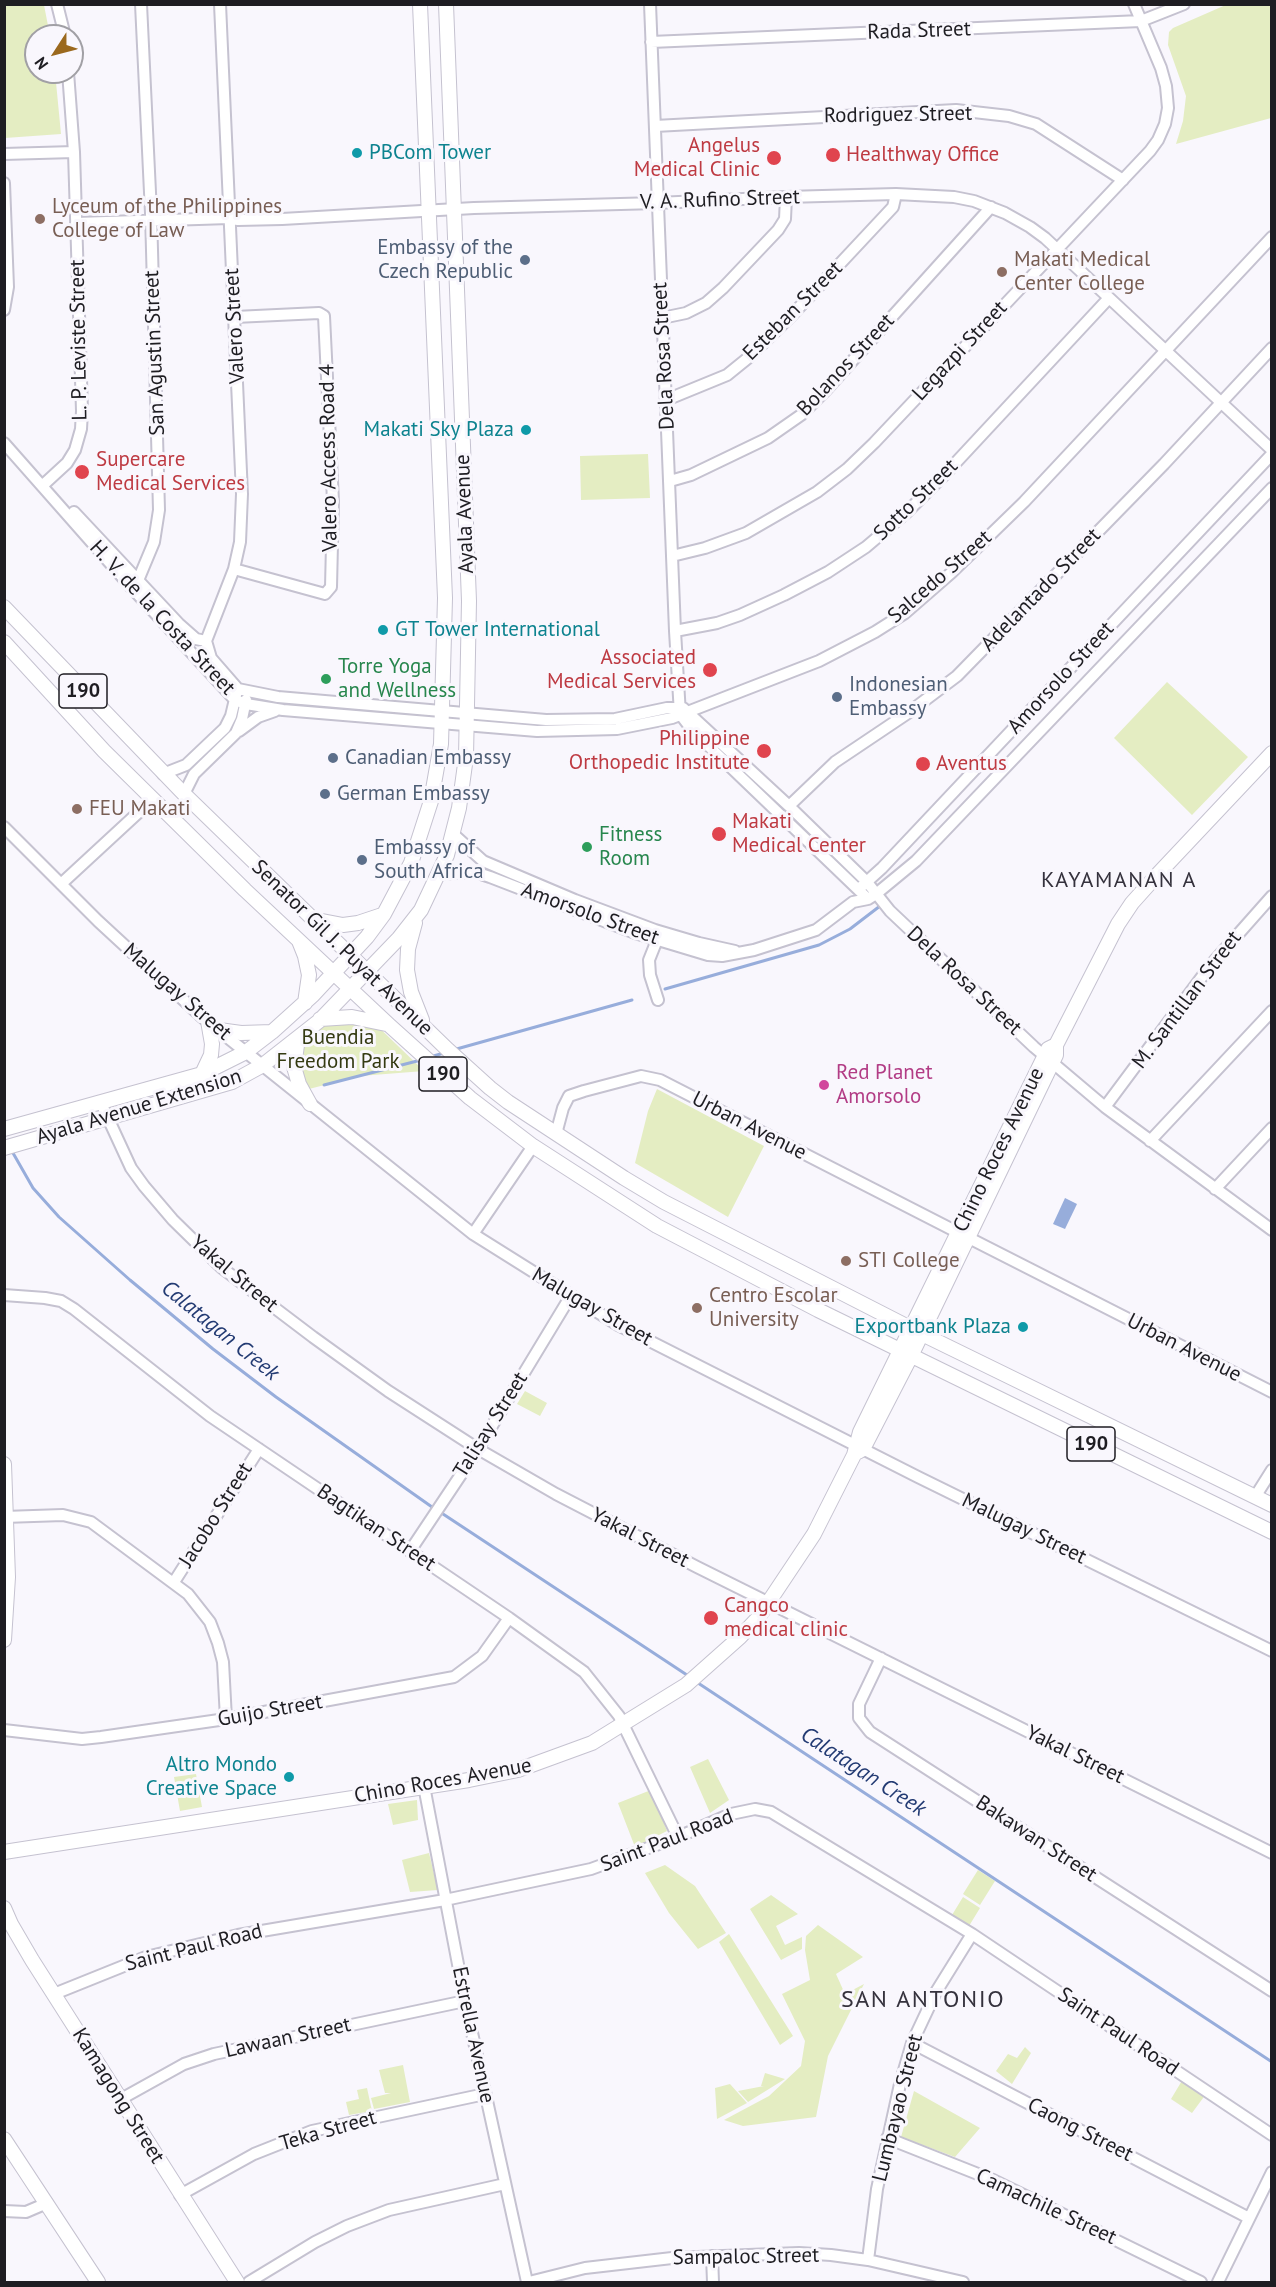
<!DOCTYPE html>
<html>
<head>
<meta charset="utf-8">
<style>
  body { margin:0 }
  #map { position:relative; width:1276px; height:2287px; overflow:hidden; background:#f9f7fd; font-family:"PT Sans",sans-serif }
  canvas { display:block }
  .frame { position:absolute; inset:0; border:6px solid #1e1d22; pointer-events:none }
  .north { position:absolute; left:24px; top:24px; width:60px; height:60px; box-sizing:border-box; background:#f9f7fd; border:2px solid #a1a0a5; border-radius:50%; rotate:234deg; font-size:16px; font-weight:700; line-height:24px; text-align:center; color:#1e1d22 }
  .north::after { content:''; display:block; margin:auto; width:21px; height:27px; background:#9b691e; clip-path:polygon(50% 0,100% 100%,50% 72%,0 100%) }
</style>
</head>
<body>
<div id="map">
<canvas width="1276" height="2287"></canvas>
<div class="frame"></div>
<div class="north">N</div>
</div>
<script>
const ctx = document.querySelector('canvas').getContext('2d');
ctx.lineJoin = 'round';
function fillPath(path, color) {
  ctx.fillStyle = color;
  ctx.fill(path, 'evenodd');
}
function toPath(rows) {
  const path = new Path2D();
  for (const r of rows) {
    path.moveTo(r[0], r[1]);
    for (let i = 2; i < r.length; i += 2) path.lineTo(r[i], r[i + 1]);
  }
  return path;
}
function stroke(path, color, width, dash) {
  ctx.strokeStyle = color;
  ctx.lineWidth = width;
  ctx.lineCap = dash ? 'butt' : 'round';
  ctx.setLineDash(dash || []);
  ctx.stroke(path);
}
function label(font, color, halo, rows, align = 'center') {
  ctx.font = font + ' "PT Sans",sans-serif';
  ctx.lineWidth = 6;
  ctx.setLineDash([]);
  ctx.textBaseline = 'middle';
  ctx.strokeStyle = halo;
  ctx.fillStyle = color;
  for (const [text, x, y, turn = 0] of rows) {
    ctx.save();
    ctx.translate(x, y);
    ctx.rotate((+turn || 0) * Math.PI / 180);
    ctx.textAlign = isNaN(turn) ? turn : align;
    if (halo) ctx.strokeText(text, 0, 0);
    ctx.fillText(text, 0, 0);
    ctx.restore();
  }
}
const green = toPath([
  [5,4,44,5,50,36,36,36,36,72,55,72,61,134,5,138],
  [1228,4,1271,5,1271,118,1176,144,1183,121,1186,96,1168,45,1169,32,1173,28],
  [648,454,650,498,581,500,580,456],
  [1167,682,1248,757,1192,815,1114,738],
  [367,1016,424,1071,360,1076,305,1090,294,1067,297,1045,319,1021],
  [657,1089,764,1146,728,1217,635,1163,648,1111],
  [525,1391,547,1403,540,1416,517,1404],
  [708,1759,729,1800,710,1813,690,1767],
  [196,1774,202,1807,180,1811,174,1777],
  [651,1790,667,1831,635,1847,618,1803],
  [417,1800,418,1820,393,1825,388,1804],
  [429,1853,438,1890,410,1892,402,1860],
  [665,1865,695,1886,726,1933,698,1949,669,1913,645,1873],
  [978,1870,995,1881,980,1905,963,1894],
  [771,1895,798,1914,776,1926,785,1945,802,1937,802,1949,781,1960,750,1909],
  [963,1897,980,1908,969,1926,952,1915],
  [818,1925,863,1957,836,1974,845,1994,864,1984,828,2056,816,2117,743,2126,724,2120,769,2096,801,2066,805,2041,782,1994,810,1980,805,1950,806,1936],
  [729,1934,793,2036,780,2045,719,1942],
  [1025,2047,1031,2053,1012,2084,996,2071,1008,2054,1017,2058],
  [403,2065,410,2102,374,2109,371,2098,391,2093,385,2093,379,2070],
  [765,2073,785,2079,748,2102,738,2091,764,2086,761,2086],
  [1183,2079,1206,2094,1192,2113,1171,2099],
  [730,2084,747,2103,717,2119,715,2088],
  [367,2088,372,2111,349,2115,346,2102,359,2099,357,2090],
  [914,2091,980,2128,955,2157,901,2137]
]);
const water = toPath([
  [1065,1198,1077,1204,1065,1229,1053,1224]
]);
const stream = toPath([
  [665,989,819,945,850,929,880,906],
  [453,1050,632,1000],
  [430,1057,444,1053],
  [324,1085,421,1060],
  [13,1153,33,1188,59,1217,130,1280,213,1349,276,1397,432,1507],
  [440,1512,690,1677],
  [695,1681,1272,2062]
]);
const minor = toPath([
  [57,4,65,36],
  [650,4,675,631,680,714,693,731,868,899],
  [651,42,1141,21,1184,4],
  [655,126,956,110,1009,116,1036,124,1123,180],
  [4,154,74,152],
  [4,183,8,287,4,310],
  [76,223,229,218,238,220,282,219,474,208,657,203,786,197,896,194,954,197,974,201,1005,213,1030,227,1045,238,1272,450],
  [662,318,686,313,706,303,723,288,778,230,785,219,786,197],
  [666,400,727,375,748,358,793,314,893,207,896,194],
  [4,443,132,588,235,700,246,704,283,710,537,731,617,729,672,718,819,661,875,632,905,613,951,573,1024,502,1272,237],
  [670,481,691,475,768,438,801,415,826,390,991,207],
  [42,486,67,463,75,450,81,429,82,411,74,152,68,72],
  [74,512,179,624,196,639,206,641],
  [672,556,705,548,746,533,817,492,847,469,874,443,1150,151,1158,140,1165,124,1168,108,1166,86,1161,68,1134,4],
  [234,569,325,594,331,587,333,501,324,316,319,313,235,317],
  [132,588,139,578,154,542,159,510,151,213,141,4],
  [675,631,717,623,740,615,784,595,828,572,866,547,906,513,948,471,1109,298],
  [206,641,211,658,238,689,278,697,546,720,615,719,667,708,683,708,789,806,867,882,890,911,1034,1047,1105,1107,1272,1230],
  [206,641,234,569,240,542,242,494,220,4],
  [239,731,258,717,275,711],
  [163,774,186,765,225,728,231,716,236,695],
  [184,794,194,774,236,733,242,719,246,700],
  [789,806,835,762,908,713,957,676,1164,464,1272,348],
  [4,827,98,921,202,1017,473,1234,618,1325,918,1477,1272,1651],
  [453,834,483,861,575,900,655,930,699,943,735,951],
  [438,874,475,872,490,877,635,933,708,955,722,956,754,950,816,930,853,902,868,899,876,894,916,861,1272,488],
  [61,884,153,799],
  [861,887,882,868,1272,454],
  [658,1000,650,975,649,960,659,935],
  [101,1103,131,1168,144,1186,173,1220,222,1268,313,1337,388,1391,478,1449,556,1494,697,1567,1272,1853],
  [1105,1107,1210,966,1272,896],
  [556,1134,563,1108,569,1096,584,1091,641,1076,660,1080,959,1233],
  [1150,1141,1272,1011],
  [1215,1189,1272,1128],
  [473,1234,533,1146],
  [969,1238,1272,1392],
  [4,1295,45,1298,61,1301,74,1309,210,1416,509,1618,584,1672,619,1716,678,1837],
  [1255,1497,1272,1470],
  [4,1517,63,1515,91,1522,188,1594,210,1622,218,1643,223,1662,226,1719],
  [410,1551,478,1449,570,1297],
  [174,1582,259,1449],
  [881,1658,859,1704,859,1718,870,1732,1272,1991],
  [4,1730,82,1739,101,1737,226,1719,454,1677,482,1656,509,1618],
  [424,1786,465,2001,527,2282],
  [54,1994,146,1957,238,1935,445,1900,591,1869,678,1837,731,1814,755,1809,771,1812,972,1934,1272,2135],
  [912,2043,1249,2218],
  [121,2099,184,2064,214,2054,465,2001],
  [887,2138,993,2180,1201,2282],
  [180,2195,254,2154,312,2131,485,2094],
  [4,2211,26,2212,47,2203],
  [712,2256,713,2282],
  [868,2260,877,2189,900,2084,912,2043,936,1992,972,1934],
  [249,2282,315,2242,347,2226,389,2210,505,2184],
  [529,2282,585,2268,672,2258,799,2253,831,2255,868,2260,963,2282],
  [1218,2282,1272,2172]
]);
const major = toPath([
  [4,607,184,794,448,1050,490,1088,508,1102,624,1178,664,1202,922,1334,1272,1505],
  [4,642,104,751,245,890,389,1025,470,1098,533,1146,657,1226,818,1310,1272,1532],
  [317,920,343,925,358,923,382,915],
  [415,923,408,949,407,970,411,992,422,1020],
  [299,941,305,956,309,975,305,1003],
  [320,1019,352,1017,386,1024],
  [219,1030,241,1033,272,1032],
  [302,1036,297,1045,294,1067,299,1084,310,1104],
  [202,1074,211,1055,212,1044,208,1021],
  [4,1129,202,1074,246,1052,272,1032,313,995,367,937,384,914,411,863,431,801,441,744,445,598,420,4],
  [4,1148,232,1082,263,1065,319,1021,399,938,421,910,447,855,459,808,466,757,469,601,446,4],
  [858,1452,863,1449,911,1356,1056,1055,1056,1045,1118,924,1132,903,1158,874,1272,753],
  [4,1464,8,1577,4,1640],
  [4,1852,469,1780,518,1770,592,1743,686,1685,740,1637,758,1618,814,1534,854,1455,860,1432,1048,1049,1056,1045],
  [4,1908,11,1924,32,1960,237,2282],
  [4,2139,98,2282]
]);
const markers = [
  [357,153,6,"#0f9aa8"],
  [833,155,8,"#e0444e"],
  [774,158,8,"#e0444e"],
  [40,219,6,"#8d6e63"],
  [525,260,6,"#5c6f8a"],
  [1002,272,6,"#8d6e63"],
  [526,430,6,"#0f9aa8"],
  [82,472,8,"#e0444e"],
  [383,630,6,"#0f9aa8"],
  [710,670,8,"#e0444e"],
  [326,679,6,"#2e9e5b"],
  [837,697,6,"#5c6f8a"],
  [764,751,8,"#e0444e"],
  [333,758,6,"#5c6f8a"],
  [923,764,8,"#e0444e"],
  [325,794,6,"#5c6f8a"],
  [77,809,6,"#8d6e63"],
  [719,834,8,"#e0444e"],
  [587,847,6,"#2e9e5b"],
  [362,860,6,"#5c6f8a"],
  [824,1085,6,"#d1479c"],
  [846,1261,6,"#8d6e63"],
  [697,1308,6,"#8d6e63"],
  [1023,1327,6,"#0f9aa8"],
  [711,1618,8,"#e0444e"],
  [289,1777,6,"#0f9aa8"]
];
const shields = [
  [83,691,48],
  [443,1074,48],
  [1091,1444,48]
];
const shieldNames = [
  ["190",83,691],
  ["190",443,1074],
  ["190",1091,1444]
];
const streetNames = [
  ["Rada Street",919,31,-2],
  ["Rodriguez Street",898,115,-1],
  ["V. A. Rufino Street",720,200,-2],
  ["Esteban Street",793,311,-45],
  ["Valero Street",235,326,-93],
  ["L. P. Leviste Street",79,340,-91],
  ["Legazpi Street",960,351,-47],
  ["San Agustin Street",155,353,-92],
  ["Dela Rosa Street",664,356,-93],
  ["Bolanos Street",846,365,-47],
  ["Valero Access Road 4",329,458,-91],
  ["Sotto Street",916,500,-44],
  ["Ayala Avenue",465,514,-92],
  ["Salcedo Street",940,577,-41],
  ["Adelantado Street",1041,590,-46],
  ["H. V. de la Costa Street",162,618,47],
  ["Amorsolo Street",1061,678,-47],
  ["Amorsolo Street",590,914,20],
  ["Senator Gil J. Puyat Avenue",342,948,44],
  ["Dela Rosa Street",964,981,43],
  ["Malugay Street",177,992,41],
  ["M. Santillan Street",1187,1000,-53],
  ["Ayala Avenue Extension",139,1107,-17],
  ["Urban Avenue",749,1126,27],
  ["Chino Roces Avenue",999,1150,-64],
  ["Yakal Street",234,1274,40],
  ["Malugay Street",592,1307,30],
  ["Urban Avenue",1184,1348,27],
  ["Talisay Street",491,1425,-58],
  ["Jacobo Street",216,1515,-58],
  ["Bagtikan Street",376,1528,34],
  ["Malugay Street",1024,1529,26],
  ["Yakal Street",640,1538,27],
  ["Guijo Street",270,1711,-10],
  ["Yakal Street",1075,1755,26],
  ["Chino Roces Avenue",443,1781,-10],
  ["Bakawan Street",1036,1839,33],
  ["Saint Paul Road",667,1841,-21],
  ["Saint Paul Road",194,1948,-14],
  ["Saint Paul Road",1118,2032,34],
  ["Estrella Avenue",473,2035,78],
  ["Lawaan Street",288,2038,-12],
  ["Kamagong Street",118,2096,58],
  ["Lumbayao Street",898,2108,-76],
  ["Caong Street",1080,2130,27],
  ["Teka Street",328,2131,-16],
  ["Camachile Street",1046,2207,25],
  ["Sampaloc Street",746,2257,-1]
];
const healthNames = [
  ["Angelus",760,146,"right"],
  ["Medical Clinic",760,170,"right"],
  ["Healthway Office",846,155],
  ["Supercare",96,460],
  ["Medical Services",96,484],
  ["Associated",696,658,"right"],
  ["Medical Services",696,682,"right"],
  ["Philippine",750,739,"right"],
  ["Orthopedic Institute",750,763,"right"],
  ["Aventus",936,764],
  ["Makati",732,822],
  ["Medical Center",732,846],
  ["Cangco",724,1606],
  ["medical clinic",724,1630]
];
const cultureNames = [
  ["PBCom Tower",369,153,"left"],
  ["Makati Sky Plaza",514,430],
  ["GT Tower International",395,630,"left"],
  ["Exportbank Plaza",1011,1327],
  ["Altro Mondo",277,1765],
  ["Creative Space",277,1789]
];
const educationNames = [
  ["Lyceum of the Philippines",52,207],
  ["College of Law",52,231],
  ["Makati Medical",1014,260],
  ["Center College",1014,284],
  ["FEU Makati",89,809],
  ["STI College",858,1261],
  ["Centro Escolar",709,1296],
  ["University",709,1320]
];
const serviceNames = [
  ["Embassy of the",513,248,"right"],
  ["Czech Republic",513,272,"right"],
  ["Indonesian",849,685],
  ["Embassy",849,709],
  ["Canadian Embassy",345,758],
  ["German Embassy",337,794],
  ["Embassy of",374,848],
  ["South Africa",374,872]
];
const leisureNames = [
  ["Torre Yoga",338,667],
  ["and Wellness",338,691],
  ["Fitness",599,835],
  ["Room",599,859]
];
const parkNames = [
  ["Buendia",338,1038],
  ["Freedom Park",338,1062]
];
const hotelNames = [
  ["Red Planet",836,1073],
  ["Amorsolo",836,1097]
];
const neighbourhoodNames = [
  ["KAYAMANAN A",1119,881]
];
const waterNames = [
  ["Calatagan Creek",220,1331,39],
  ["Calatagan Creek",863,1772,33]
];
const quarterNames = [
  ["SAN ANTONIO",923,2000]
];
fillPath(green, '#e4edc2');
fillPath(water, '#97addb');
stroke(stream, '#97addb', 3);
stroke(minor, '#c5c2d0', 14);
stroke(major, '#c5c2d0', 16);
stroke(minor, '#fff', 10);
stroke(major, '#fff', 14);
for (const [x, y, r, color] of markers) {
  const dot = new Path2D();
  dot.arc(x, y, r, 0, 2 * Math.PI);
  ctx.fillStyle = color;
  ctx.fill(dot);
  stroke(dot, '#f9f7fd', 2);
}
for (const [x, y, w] of shields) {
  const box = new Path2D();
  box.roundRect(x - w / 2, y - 17, w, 34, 4.5);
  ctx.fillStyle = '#f9f7fd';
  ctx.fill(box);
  stroke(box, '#1e1d22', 1.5);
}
label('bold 20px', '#1e1d22', null, shieldNames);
label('21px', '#1e1d22', '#f9f7fd', streetNames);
label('21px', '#be3a42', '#f9f7fd', healthNames, 'left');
label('21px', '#0d838f', '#f9f7fd', cultureNames, 'right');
label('21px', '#785e54', '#f9f7fd', educationNames, 'left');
label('21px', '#4e5e75', '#f9f7fd', serviceNames, 'left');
label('21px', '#27864d', '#f9f7fd', leisureNames, 'left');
label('21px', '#343a12', '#f9f7fd', parkNames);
label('21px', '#b23c85', '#f9f7fd', hotelNames, 'left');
ctx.letterSpacing = '1.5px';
label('22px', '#35323d', '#f9f7fd', neighbourhoodNames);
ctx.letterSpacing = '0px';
label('italic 22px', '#233b73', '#f9f7fd', waterNames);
ctx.letterSpacing = '1.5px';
label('24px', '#35323d', '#f9f7fd', quarterNames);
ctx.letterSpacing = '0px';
</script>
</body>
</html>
